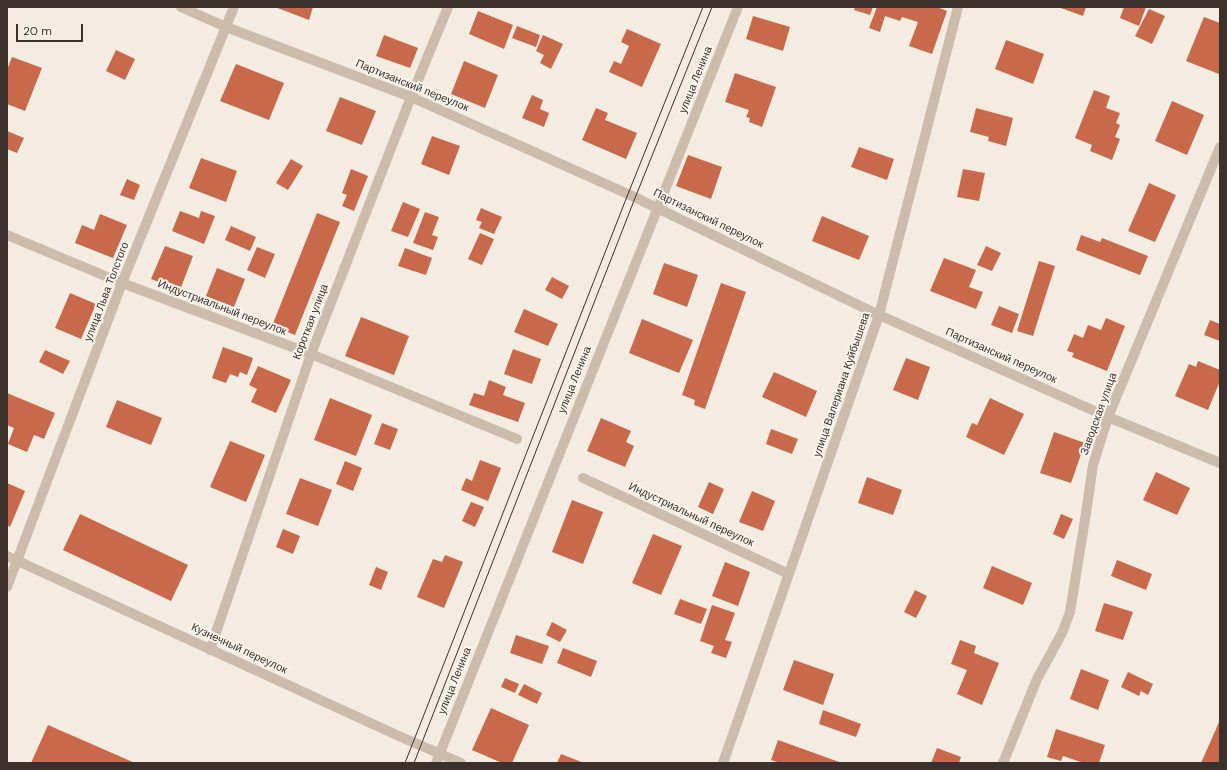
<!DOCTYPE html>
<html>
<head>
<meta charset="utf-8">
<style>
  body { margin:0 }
  #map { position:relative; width:1227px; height:770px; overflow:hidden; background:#f4ebe1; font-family:"DM Sans",sans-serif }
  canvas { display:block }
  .frame { position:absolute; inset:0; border:8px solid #3b302b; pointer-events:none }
  .scale { position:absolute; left:16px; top:24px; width:67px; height:18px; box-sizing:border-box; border:2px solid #3b302b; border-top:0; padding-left:5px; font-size:12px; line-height:14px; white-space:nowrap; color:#3b302b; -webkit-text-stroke:3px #fbf5ee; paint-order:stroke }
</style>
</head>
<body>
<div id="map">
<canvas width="1227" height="770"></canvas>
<div class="frame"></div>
<div class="scale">20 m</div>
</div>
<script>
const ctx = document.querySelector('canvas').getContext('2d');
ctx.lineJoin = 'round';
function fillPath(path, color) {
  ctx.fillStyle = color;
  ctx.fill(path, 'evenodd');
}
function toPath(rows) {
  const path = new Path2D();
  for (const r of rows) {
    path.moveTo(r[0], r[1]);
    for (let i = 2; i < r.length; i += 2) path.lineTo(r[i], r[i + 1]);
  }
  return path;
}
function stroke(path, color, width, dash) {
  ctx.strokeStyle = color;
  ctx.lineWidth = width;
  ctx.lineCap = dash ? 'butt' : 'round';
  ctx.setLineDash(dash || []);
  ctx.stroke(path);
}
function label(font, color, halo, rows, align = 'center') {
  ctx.font = font + ' "DM Sans",sans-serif';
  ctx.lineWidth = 4;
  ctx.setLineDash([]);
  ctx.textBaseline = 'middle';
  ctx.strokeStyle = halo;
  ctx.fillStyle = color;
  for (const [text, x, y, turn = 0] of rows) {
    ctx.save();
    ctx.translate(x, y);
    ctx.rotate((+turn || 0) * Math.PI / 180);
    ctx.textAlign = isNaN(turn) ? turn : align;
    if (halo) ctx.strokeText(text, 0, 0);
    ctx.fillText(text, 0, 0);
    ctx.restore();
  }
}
const building = toPath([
  [275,7,313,7,309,20],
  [855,7,873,7,870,15,854,10],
  [877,7,937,7,947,11,932,54,909,46,918,22,902,17,900,21,885,16,880,32,869,28],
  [1058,7,1086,7,1083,16],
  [1124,7,1146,7,1139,26,1120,18],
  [1149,9,1165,16,1152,44,1135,36],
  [478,11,513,25,504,49,469,34],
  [753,16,790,27,783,51,746,39],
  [1204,17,1220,23,1219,74,1186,61],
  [517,26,540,35,536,47,512,38],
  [627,29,661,44,642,87,609,72,614,61,621,64,629,46,621,42],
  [384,35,418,48,410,68,376,56],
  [543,35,563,44,551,69,540,63,544,55,536,51],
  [1006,40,1044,54,1033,84,995,69],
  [116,50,135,59,125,80,106,71],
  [12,57,42,68,25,111,7,104,7,70],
  [464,61,498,75,485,108,451,94],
  [236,64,284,83,269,120,220,101],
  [735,73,776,87,762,127,749,122,750,118,746,117,749,110,725,102],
  [1094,90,1110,96,1106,108,1120,113,1116,123,1120,125,1115,137,1120,139,1112,160,1090,151,1092,145,1075,138],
  [532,95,543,100,540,109,549,113,544,127,522,118],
  [340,97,376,111,362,145,326,131],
  [1172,101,1204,115,1187,155,1155,141],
  [596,108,608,113,605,120,637,133,626,159,582,140],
  [976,108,1013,118,1006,146,988,141,989,137,970,132],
  [7,131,24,138,17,153,7,149],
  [432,136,460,146,449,175,421,164],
  [859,147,894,159,887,180,851,167],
  [688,155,722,167,711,199,676,186],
  [201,158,237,171,226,202,189,188],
  [291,159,303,166,288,190,276,183],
  [351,169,368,176,354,211,342,206,347,195,342,193],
  [963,169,985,173,979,201,957,197],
  [127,179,140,185,134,200,120,195],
  [1149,183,1176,195,1155,242,1128,231],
  [403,202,420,209,408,237,391,231],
  [481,208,502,217,494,234,479,228,482,222,476,220],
  [180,211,199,218,201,211,215,216,204,244,172,231],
  [425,212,439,217,432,235,438,237,433,250,413,243],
  [317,213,340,222,295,335,272,326],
  [100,214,127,225,113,258,75,243,82,225,94,230],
  [822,216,869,236,859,260,812,241],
  [231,226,256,237,250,251,225,240],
  [480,233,494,239,482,265,468,259],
  [1081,235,1100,242,1102,238,1148,256,1140,275,1076,250],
  [165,246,193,256,180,290,151,279],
  [986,246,1001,253,992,271,977,265],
  [257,247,275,254,265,278,247,270],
  [405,248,432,258,426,275,398,266],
  [944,258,976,270,969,287,983,292,976,309,930,291],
  [1039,261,1055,266,1033,336,1017,331],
  [664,263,698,275,687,307,653,294],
  [217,268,245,279,234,307,206,296],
  [552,277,569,286,562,299,545,290],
  [721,283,746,292,705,409,694,405,695,400,682,395],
  [70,293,96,304,81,339,55,328],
  [999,306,1019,314,1012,333,991,325],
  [524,309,558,324,548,346,514,332],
  [361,317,409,336,394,375,345,356],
  [1106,318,1125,326,1107,371,1072,357,1074,353,1067,351,1074,334,1083,338,1088,325,1101,330],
  [642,319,693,340,679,373,629,353],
  [1210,320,1220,324,1220,341,1204,335],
  [223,347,253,358,247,375,240,372,238,377,230,374,226,383,212,378],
  [513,349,541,359,532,384,504,374],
  [45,350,70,361,63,374,39,362],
  [906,358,930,367,918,400,893,390],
  [1198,361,1220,370,1220,381,1208,410,1175,396,1189,364,1196,367],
  [258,366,291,380,276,413,251,402,257,389,249,385],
  [774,372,817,391,806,417,762,397],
  [489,380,506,387,503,395,525,403,518,422,469,405,474,393,484,396],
  [7,393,55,413,44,439,34,435,27,452,8,444,14,428,7,425],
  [330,398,372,415,356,456,314,440],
  [990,398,1024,414,1004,455,966,437,972,423,977,425],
  [117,400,162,418,151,445,106,427],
  [601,418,631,431,626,442,634,446,625,467,587,451],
  [382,423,398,429,390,450,374,444],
  [771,429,798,439,792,454,766,444],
  [1054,432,1085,443,1071,483,1040,473],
  [230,441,265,455,246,502,210,487],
  [480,460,501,468,488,501,461,490,466,478,472,481],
  [345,461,362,468,353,491,336,484],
  [1156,472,1190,488,1177,515,1143,500],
  [867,477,902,490,893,515,858,503],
  [300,478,332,490,318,526,286,514],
  [709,482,724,489,713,514,698,507],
  [7,483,25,491,10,527,7,525],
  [752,491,775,501,763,531,739,522],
  [572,500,603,512,583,564,552,552],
  [471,502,484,507,475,527,462,521],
  [80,514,188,565,171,601,63,550],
  [1061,514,1073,519,1064,539,1053,534],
  [283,529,300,536,293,554,276,547],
  [653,534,682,546,661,595,632,583],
  [445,555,463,562,444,608,417,597,433,559,442,562],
  [1117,560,1152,574,1146,590,1111,576],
  [725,562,750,572,738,606,712,596],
  [992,566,1032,583,1023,605,983,588],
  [376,567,388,572,381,590,369,585],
  [915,590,927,596,916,618,904,612],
  [680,599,707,609,701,624,674,614],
  [1104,603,1133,612,1123,640,1095,631],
  [712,605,735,613,725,640,732,642,726,658,711,653,714,646,700,641],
  [552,622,567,630,560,642,546,635],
  [516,635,549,646,542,664,510,653],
  [960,640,976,646,974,653,999,663,982,705,957,694,967,670,951,664],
  [563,648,597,661,591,677,557,663],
  [794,660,834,674,823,705,783,690],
  [1081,669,1109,680,1098,710,1070,699],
  [1128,672,1153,684,1148,695,1141,691,1139,696,1121,687],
  [505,678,519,684,515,693,501,687],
  [524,684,542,693,537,704,518,695],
  [491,708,529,725,512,763,502,763,472,750],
  [823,710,861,724,856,737,819,724],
  [1220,720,1220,763,1201,763],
  [48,725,135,763,31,763],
  [1056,729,1105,745,1099,763,1084,763,1063,756,1061,761,1047,757],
  [778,740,842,763,780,763,771,760],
  [937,748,961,757,959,763,931,763],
  [561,754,584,763,557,763]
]);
const minor = toPath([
  [181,7,226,27,411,97,628,194,879,315,1108,417,1220,463],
  [7,235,122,283,311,354,517,439],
  [583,478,789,574],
  [7,556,401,737,461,763],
  [7,587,122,283,234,7],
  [210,650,311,354,411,97,448,7],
  [436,763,738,7],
  [723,763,879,315,958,7],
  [1003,763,1037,679,1062,633,1070,612,1086,513,1093,465,1108,417,1220,147]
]);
const tram = toPath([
  [405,763,628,194,703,7],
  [414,763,635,198,712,7]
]);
const streetNames = [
  ["улица Ленина",696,80,-68],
  ["Партизанский переулок",412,86,22],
  ["Партизанский переулок",708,219,26],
  ["улица Льва Толстого",107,292,-69],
  ["Индустриальный переулок",222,308,21],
  ["Короткая улица",311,322,-69],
  ["Партизанский переулок",1001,356,24],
  ["улица Ленина",575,380,-68],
  ["улица Валериана Куйбышева",842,385,-71],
  ["Заводская улица",1099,414,-70],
  ["Индустриальный переулок",691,515,25],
  ["Кузнечный переулок",239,649,25],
  ["улица Ленина",455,681,-68]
];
fillPath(building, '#c8694b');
stroke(minor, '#cdbbac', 10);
stroke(tram, '#3b302b', 1);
label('11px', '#3b302b', '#fbf5ee', streetNames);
</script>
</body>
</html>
